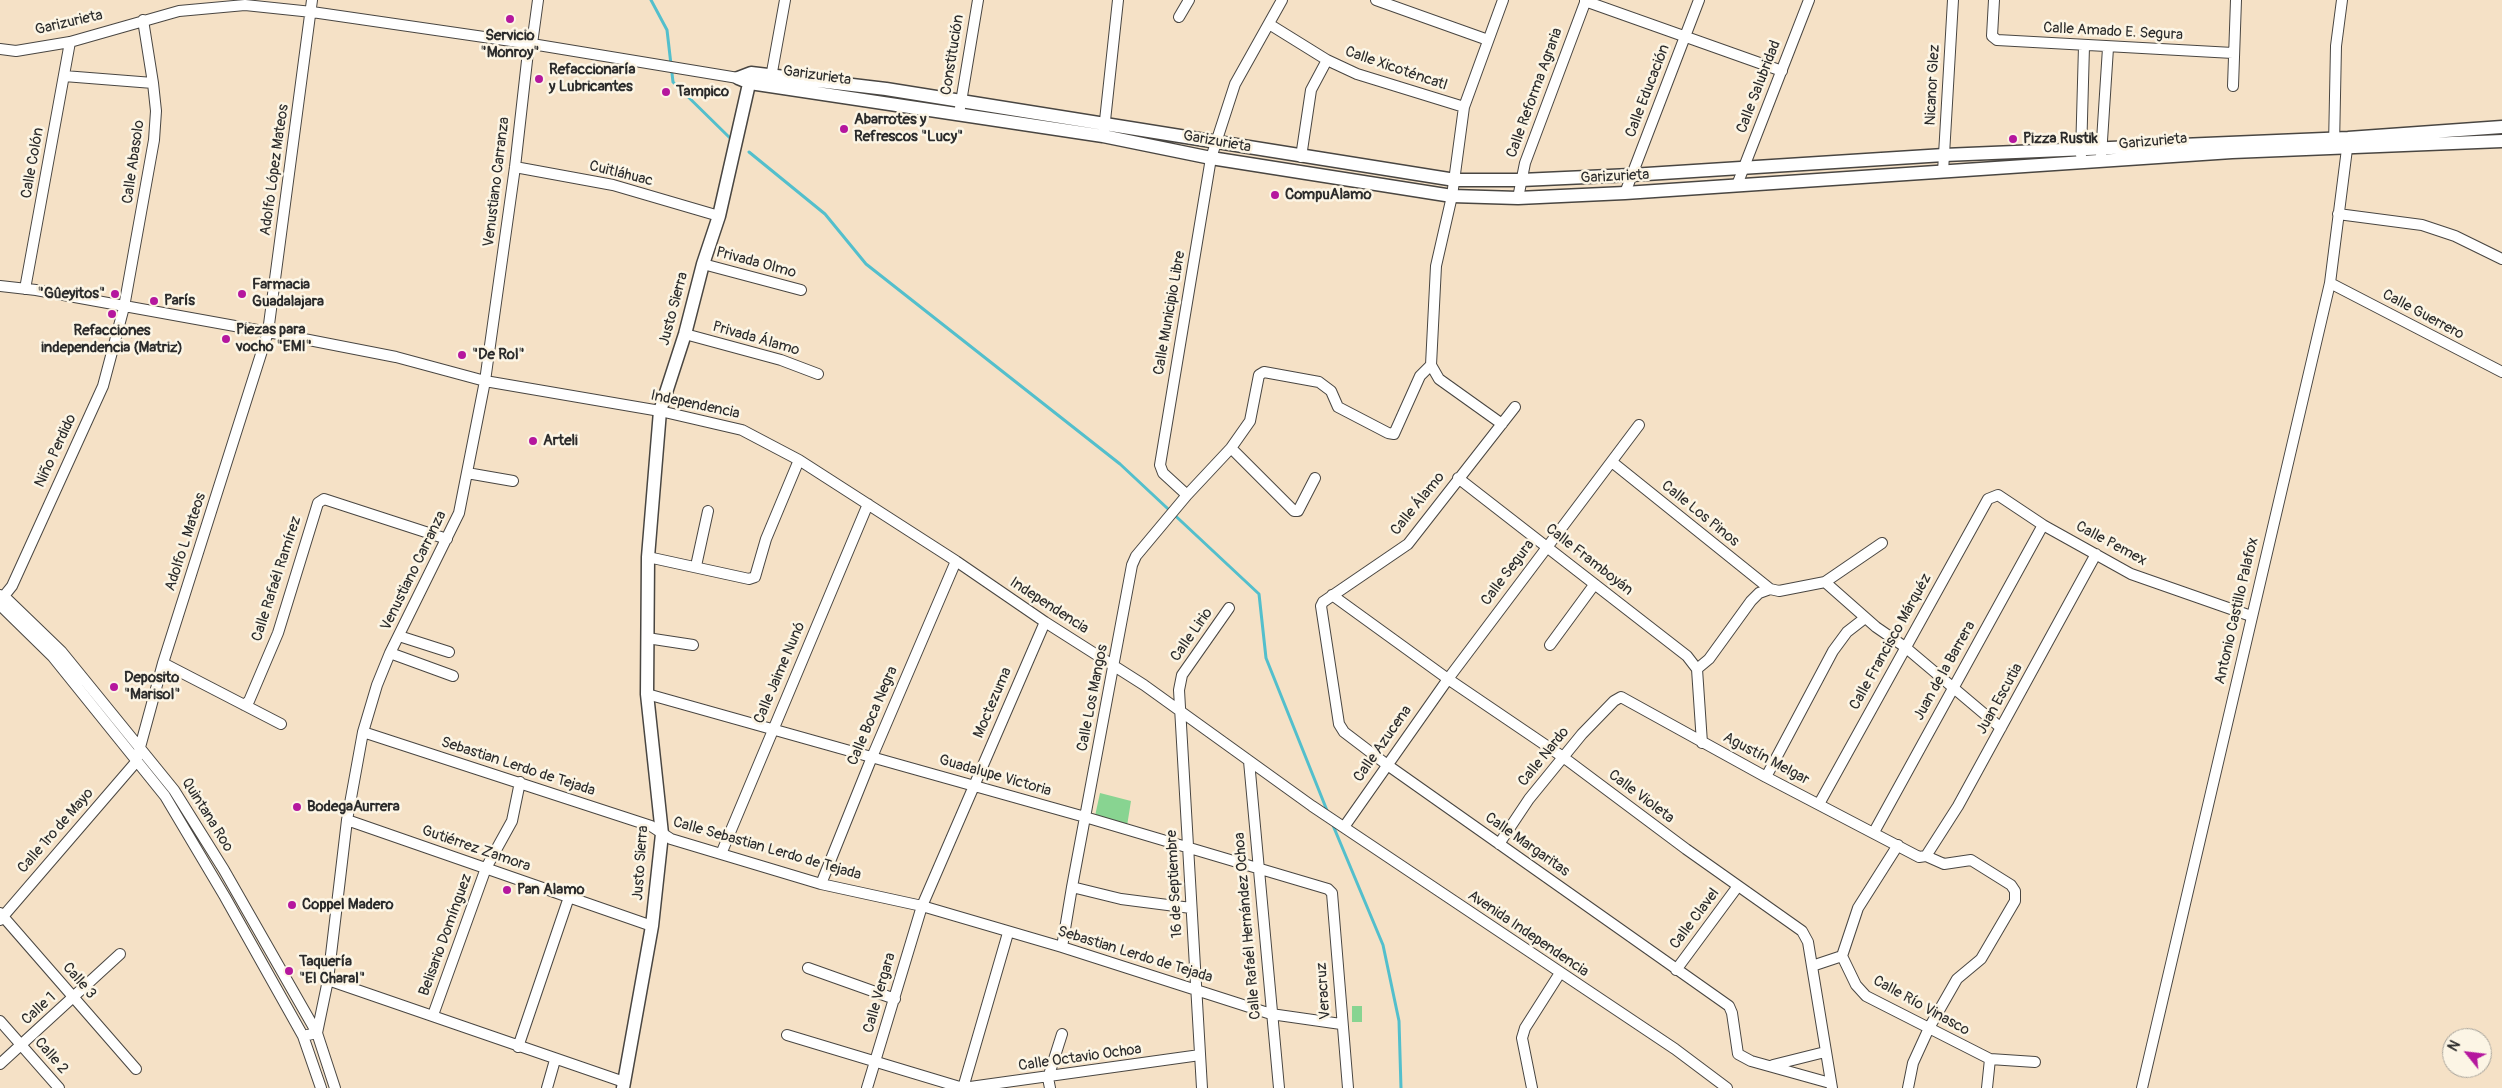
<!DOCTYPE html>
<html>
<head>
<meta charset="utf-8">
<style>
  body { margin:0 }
  #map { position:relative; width:2502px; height:1088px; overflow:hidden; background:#f5e1c6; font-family:Pangolin,sans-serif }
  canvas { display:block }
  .north { position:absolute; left:2442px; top:1028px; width:50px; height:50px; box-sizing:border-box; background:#fcf5e5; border:1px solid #a8a49b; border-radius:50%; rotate:299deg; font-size:14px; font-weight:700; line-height:20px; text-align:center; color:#2b2b2b }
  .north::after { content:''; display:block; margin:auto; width:18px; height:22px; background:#b5179e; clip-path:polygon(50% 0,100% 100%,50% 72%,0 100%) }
</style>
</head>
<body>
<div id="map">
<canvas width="2502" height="1088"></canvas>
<div class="north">N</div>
</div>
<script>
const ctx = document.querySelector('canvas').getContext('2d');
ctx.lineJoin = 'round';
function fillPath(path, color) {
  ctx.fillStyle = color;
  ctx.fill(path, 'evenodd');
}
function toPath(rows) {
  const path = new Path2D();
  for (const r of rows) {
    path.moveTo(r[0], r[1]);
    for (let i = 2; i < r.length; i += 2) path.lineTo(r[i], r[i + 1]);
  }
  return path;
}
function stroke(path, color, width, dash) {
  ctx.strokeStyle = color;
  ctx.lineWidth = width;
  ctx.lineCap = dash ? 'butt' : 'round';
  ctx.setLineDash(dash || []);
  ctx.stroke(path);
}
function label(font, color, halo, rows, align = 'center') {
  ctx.font = font + ' Pangolin,sans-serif';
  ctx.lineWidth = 5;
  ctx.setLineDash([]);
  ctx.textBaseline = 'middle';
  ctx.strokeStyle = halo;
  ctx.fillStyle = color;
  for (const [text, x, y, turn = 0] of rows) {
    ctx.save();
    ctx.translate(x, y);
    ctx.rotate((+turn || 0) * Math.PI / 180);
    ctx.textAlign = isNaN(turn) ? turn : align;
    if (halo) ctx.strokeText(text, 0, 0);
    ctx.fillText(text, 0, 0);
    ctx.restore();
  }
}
const green = toPath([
  [1100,793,1131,801,1127,826,1095,816],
  [1352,1006,1362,1006,1362,1022,1352,1022]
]);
const stream = toPath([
  [651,0,667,30,673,82,731,139],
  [749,152,825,214,866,264,1120,464,1259,594,1266,658,1328,813],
  [1332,823,1383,945,1399,1021,1401,1088]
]);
const minor = toPath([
  [1376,0,1488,40],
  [1994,0,1992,36,1997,40,2233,53],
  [1585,1,1782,71],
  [1179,17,1189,0],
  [1269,24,1327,60,1357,74,1464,107],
  [532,44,538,0],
  [0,49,16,51,70,42,179,11,245,5,312,12,532,44,738,78],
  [64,76,153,83],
  [770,83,785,0],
  [2233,86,2236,0],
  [960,108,978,0],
  [1104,130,1118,0],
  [2334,146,2336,46,2342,0],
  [2081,155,2084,46],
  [2101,156,2108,48],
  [1301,157,1311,90,1327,60],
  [515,167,613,185,719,216],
  [1943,172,1953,0],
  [1737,185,1809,0],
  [1625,193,1699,0],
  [1518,198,1525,163,1586,0],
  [2338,214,2422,225,2455,236,2502,259],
  [703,264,801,290],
  [2330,283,2502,372],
  [0,286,36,290,268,332,396,357,485,381,660,411,742,430,799,460,956,561,1045,622,1144,685,1312,806,1675,1049,1727,1088],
  [25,289,70,42],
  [685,334,781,360,818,374],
  [1515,407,1408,544,1323,602,1321,606,1339,724,1344,732,1386,764,1729,1006,1732,1013,1738,1054,1751,1061,1830,1083],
  [1502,424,1439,379,1431,365,1436,266,1452,196,1464,107,1503,0],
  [1231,448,1294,511,1298,511,1315,478],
  [1612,462,1770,589,1779,591,1825,582,1882,543],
  [467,473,513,481],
  [1458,478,1687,656,1697,669],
  [1187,495,1163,473,1160,465,1211,158,1235,84,1282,0],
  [648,557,749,579,755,577,766,539,799,460],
  [696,566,708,511],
  [1825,582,1876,627,1905,647,2001,728],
  [0,595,4,596,61,651,174,790,224,870,317,1033,335,1088],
  [1332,595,1448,679,1563,757,1686,849,1802,931,1808,942,1832,1088],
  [0,601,12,586,103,386,124,307,154,140,156,111,153,83,143,20],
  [0,605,53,657,165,796,225,897,303,1036,321,1088],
  [399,636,449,652],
  [647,638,693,645],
  [1550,645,1594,585],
  [390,653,453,676],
  [163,663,281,724],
  [1697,669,1709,659,1751,601,1759,593,1770,589],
  [1697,669,1702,743],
  [647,694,1085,817,1328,889,1332,893,1348,1088],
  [244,705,249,701,278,633,318,503,324,499,447,539],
  [363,732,651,826,671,839,821,884,922,906,1062,947,1271,1014,1341,1024],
  [1249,761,1279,1088],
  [1766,777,1833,651,1847,632,1865,618],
  [1819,804,1988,499,1998,495,2043,525,2131,574,2251,616],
  [347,820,652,926],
  [1344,827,1448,679,1639,425],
  [1874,832,2043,525],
  [1499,844,1529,799,1582,734,1614,701,1621,697,1766,777,1919,857,1926,856,1944,864,1971,860,2011,885,2015,891,2015,901,1981,959,1957,979,1929,1028,1913,1063,1908,1088],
  [721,854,868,504],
  [1926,856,1958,806,2096,554],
  [821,884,872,757,956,561],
  [1072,887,1121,899,1191,908],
  [0,913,136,1069],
  [0,920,136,762,163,663,268,332,312,0],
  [1062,947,1072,887,1132,565,1136,556,1187,495,1231,448,1250,421,1259,375,1264,372,1319,382,1331,391,1338,407,1388,433,1394,434,1420,376,1431,365],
  [1842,956,1856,985,1866,996,1990,1059,2035,1062],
  [1842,956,1858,908,1898,845],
  [1812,966,1842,956],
  [808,968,895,999],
  [1676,970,1738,886],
  [328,980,624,1082],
  [433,1015,486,868,512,821,520,782],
  [0,1021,59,1088],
  [787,1035,963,1088],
  [303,1036,317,1033,328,980,347,820,363,732,377,685,390,653,459,513,485,381,515,167,529,43],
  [518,1047,569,897],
  [0,1064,120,954],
  [1773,1065,1825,1052],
  [547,1088,555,1060],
  [867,1088,922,906,1045,622],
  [963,1088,1200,1055],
  [963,1088,1008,933],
  [1050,1088,1048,1078,1062,1034],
  [1202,1088,1179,690,1182,675,1229,608],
  [1532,1088,1522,1038,1525,1028,1560,973],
  [1987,1088,1990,1059],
  [2142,1088,2330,283,2348,141]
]);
const major = toPath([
  [738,78,750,83,1103,136,1211,158,1452,196,1518,198,1625,193,2232,152,2502,141],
  [738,78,751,73,886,89,1455,180,1521,180,1631,175,1944,155,2348,138,2502,127],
  [623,1088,652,926,662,834,647,694,648,557,660,411,685,334,703,264,719,216,751,75]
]);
const markers = [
  [510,19,5,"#b5179e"],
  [539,79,5,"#b5179e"],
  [666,92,5,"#b5179e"],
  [844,129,5,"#b5179e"],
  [2013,139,5,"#b5179e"],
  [1275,195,5,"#b5179e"],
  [115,294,5,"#b5179e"],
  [242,294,5,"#b5179e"],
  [154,301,5,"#b5179e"],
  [112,314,5,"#b5179e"],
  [226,339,5,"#b5179e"],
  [462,355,5,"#b5179e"],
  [533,441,5,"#b5179e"],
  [114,687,5,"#b5179e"],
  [297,807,5,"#b5179e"],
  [507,890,5,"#b5179e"],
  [292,905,5,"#b5179e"],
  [289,971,5,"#b5179e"]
];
const streetNames = [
  ["Garizurieta",69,23,-13],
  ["Calle Amado E. Segura",2113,32,3],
  ["Constitución",953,55,-81],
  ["Calle Xicoténcatl",1396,69,19],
  ["Garizurieta",817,76,8],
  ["Nicanor Glez",1933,85,-87],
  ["Calle Salubridad",1759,87,-69],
  ["Calle Educación",1648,91,-69],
  ["Calle Reforma Agraria",1535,93,-70],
  ["Garizurieta",1217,142,10],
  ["Garizurieta",2153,142,-5],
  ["Calle Abasolo",134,162,-82],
  ["Calle Colón",33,163,-80],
  ["Adolfo López Mateos",275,170,-82],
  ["Cuitláhuac",621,174,14],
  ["Garizurieta",1615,177,-3],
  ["Venustiano Carranza",497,182,-83],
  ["Privada Olmo",756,263,15],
  ["Justo Sierra",674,309,-75],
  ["Calle Municipio Libre",1170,313,-80],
  ["Calle Guerrero",2423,315,28],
  ["Privada Álamo",756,339,16],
  ["Independencia",695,405,12],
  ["Niño Perdido",56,451,-65],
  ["Calle Álamo",1418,504,-51],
  ["Calle Los Pinos",1700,514,39],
  ["Adolfo L Mateos",186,542,-72],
  ["Calle Pemex",2111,544,28],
  ["Calle Framboyán",1589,560,38],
  ["Venustiano Carranza",414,571,-64],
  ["Calle Segura",1508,573,-53],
  ["Calle Rafaél Ramírez",277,579,-72],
  ["Independencia",1049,606,33],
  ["Antonio Castillo Palafox",2237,611,-77],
  ["Calle Lirio",1192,635,-55],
  ["Calle Francisco Márquéz",1891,642,-61],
  ["Juan de la Barrera",1945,671,-61],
  ["Calle Jaime Nunó",780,673,-67],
  ["Calle Los Mangos",1093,698,-79],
  ["Juan Escutia",2000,699,-61],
  ["Moctezuma",993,703,-67],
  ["Calle Boca Negra",873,716,-67],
  ["Calle Azucena",1383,744,-55],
  ["Calle Nardo",1544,757,-51],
  ["Agustín Melgar",1766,759,28],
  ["Sebastian Lerdo de Tejada",518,767,18],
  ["Guadalupe Victoria",995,776,16],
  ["Calle Violeta",1641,797,37],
  ["Quintana Roo",207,815,58],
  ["Calle 1ro de Mayo",56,831,-49],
  ["Calle Margaritas",1527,845,35],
  ["Gutiérrez Zamora",476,849,19],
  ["Calle Sebastian Lerdo de Tejada",767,849,16],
  ["Justo Sierra",641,863,-86],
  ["16 de Septiembre",1175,884,-93],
  ["Calle Clavel",1695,919,-53],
  ["Calle Rafaél Hernández Ochoa",1248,926,-95],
  ["Avenida Independencia",1528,934,34],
  ["Belisario Domínguez",446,935,-70],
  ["Sebastian Lerdo de Tejada",1135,955,17],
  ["Calle 3",79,981,49],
  ["Veracruz",1324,991,-94],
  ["Calle Vergara",880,993,-74],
  ["Calle Río Vinasco",1921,1006,29],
  ["Calle 1",39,1009,-42],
  ["Calle 2",51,1056,49],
  ["Calle Octavio Ochoa",1080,1058,-8]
];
const poiNames = [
  ["Servicio",510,36,"center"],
  ["\"Monroy\"",510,53,"center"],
  ["Refaccionaría",549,70],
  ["y Lubricantes",549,87],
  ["Tampico",676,92],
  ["Abarrotes y",854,120],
  ["Refrescos \"Lucy\"",854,137],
  ["Pizza Rustik",2023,139],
  ["CompuAlamo",1285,195],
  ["Farmacia",252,285],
  ["Guadalajara",252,302],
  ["\"Gûeyitos\"",105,294,"right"],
  ["París",164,301],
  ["Piezas para",236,330],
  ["vocho \"EMI\"",236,347],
  ["Refacciones",112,331,"center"],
  ["independencia (Matriz)",112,348,"center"],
  ["\"De Rol\"",472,355],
  ["Arteli",543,441],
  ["Deposito",124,678],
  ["\"Marisol\"",124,695],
  ["BodegaAurrera",307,807],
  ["Pan Alamo",517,890],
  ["Coppel Madero",302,905],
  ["Taquería",299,962],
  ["\"El Charal\"",299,979]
];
fillPath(green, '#88d491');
stroke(stream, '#53bfcc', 3);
stroke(minor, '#494642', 12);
stroke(major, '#494642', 15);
stroke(minor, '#fff', 10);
stroke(major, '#fff', 12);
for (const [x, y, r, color] of markers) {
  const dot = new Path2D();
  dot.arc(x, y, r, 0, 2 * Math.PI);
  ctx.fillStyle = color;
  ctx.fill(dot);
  stroke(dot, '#fcf5e5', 2);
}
label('15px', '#2b2b2b', '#fcf5e5', streetNames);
label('bold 15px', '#2b2b2b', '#fcf5e5', poiNames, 'left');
</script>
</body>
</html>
